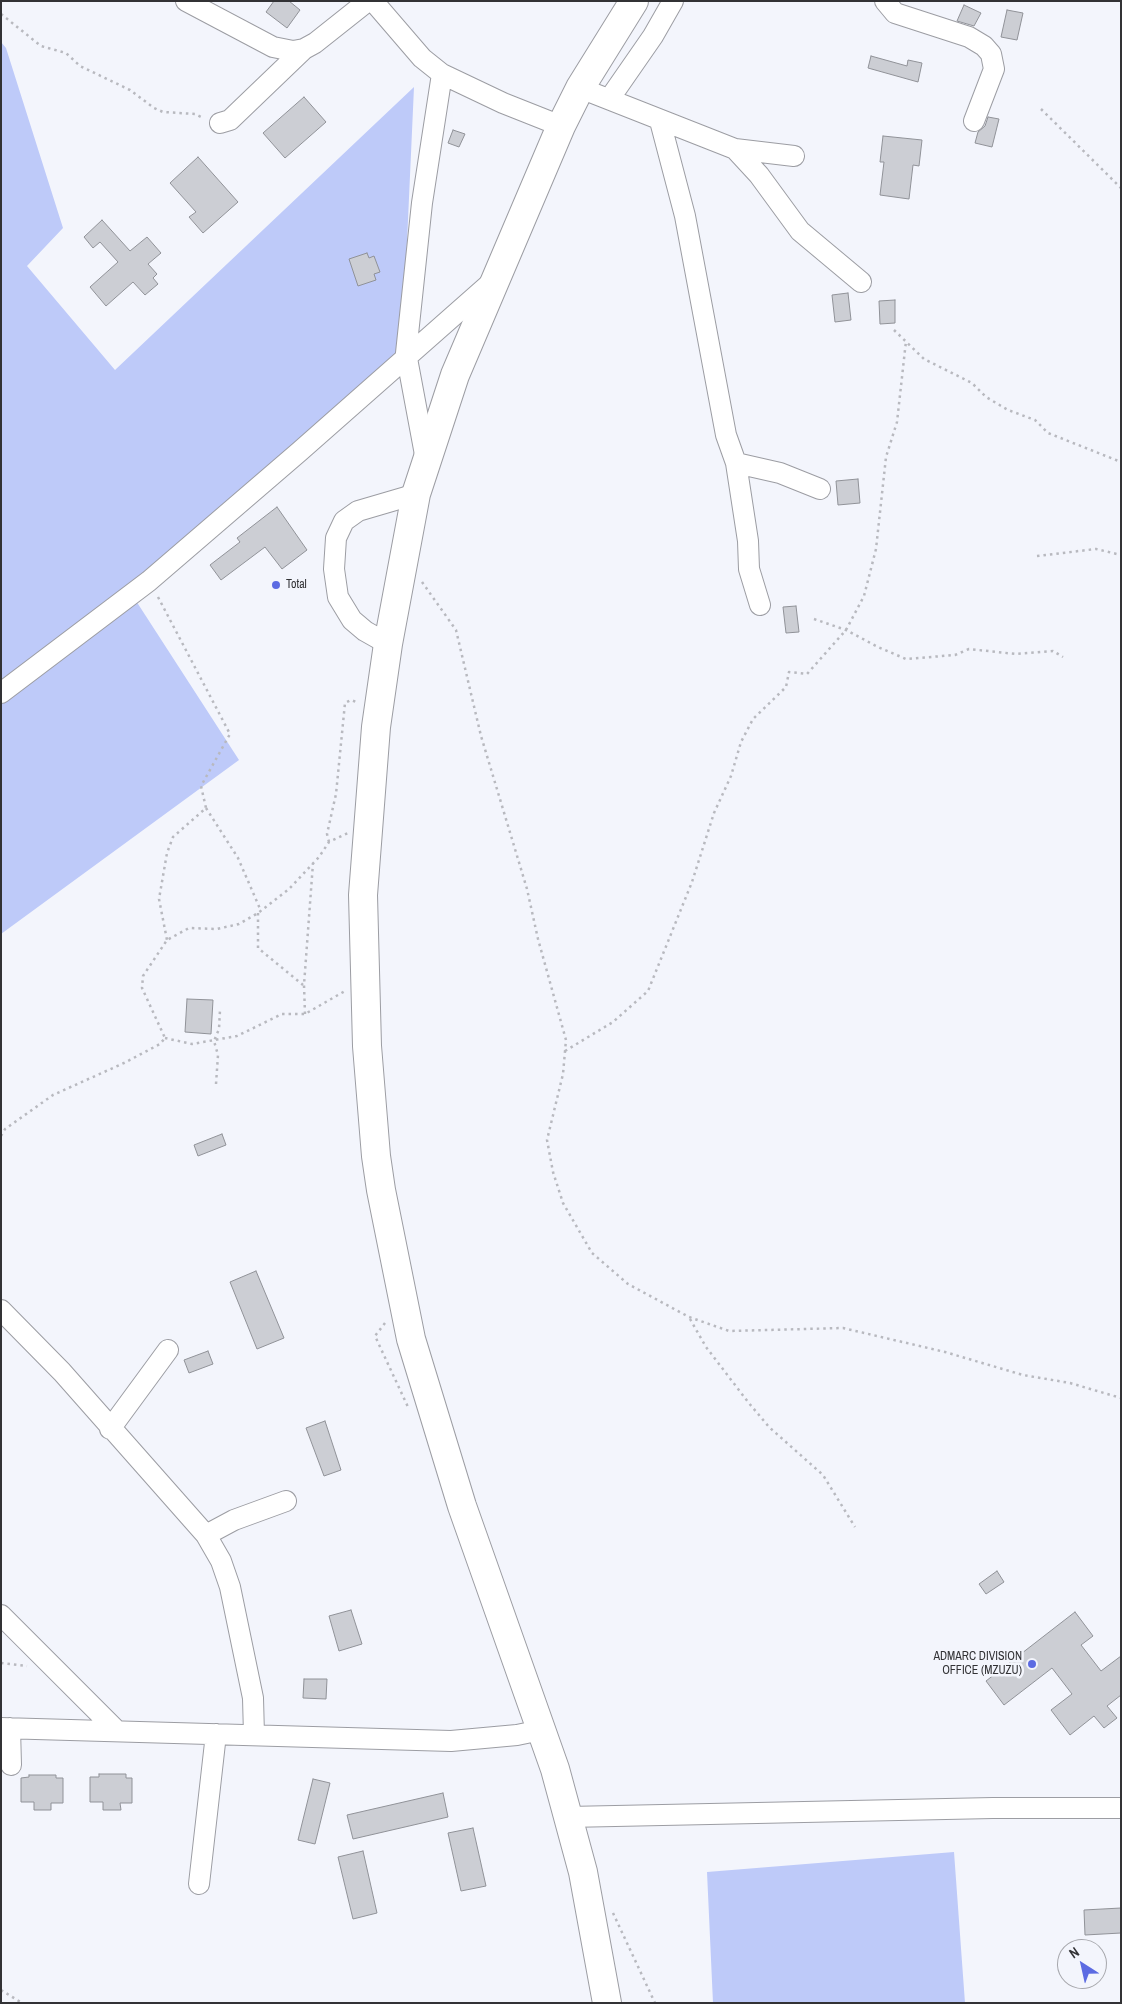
<!DOCTYPE html>
<html>
<head>
<meta charset="utf-8">
<style>
  body { margin:0 }
  #map { position:relative; width:1122px; height:2004px; overflow:hidden; background:#f3f5fc; font-family:"Archivo Narrow",sans-serif }
  canvas { display:block }
  .frame { position:absolute; inset:0; border:2px solid #323235; pointer-events:none }
  .north { position:absolute; left:1057px; top:1939px; width:50px; height:50px; box-sizing:border-box; background:#f3f5fc; border:1px solid #a6a7ac; border-radius:50%; rotate:325deg; font-size:14px; font-weight:700; line-height:20px; text-align:center; color:#323235 }
  .north::after { content:''; display:block; margin:auto; width:18px; height:22px; background:#5c6be2; clip-path:polygon(50% 0,100% 100%,50% 72%,0 100%) }
</style>
</head>
<body>
<div id="map">
<canvas width="1122" height="2004"></canvas>
<div class="frame"></div>
<div class="north">N</div>
</div>
<script>
const ctx = document.querySelector('canvas').getContext('2d');
ctx.lineJoin = 'round';
function fillPath(path, color) {
  ctx.fillStyle = color;
  ctx.fill(path, 'evenodd');
}
function toPath(rows) {
  const path = new Path2D();
  for (const r of rows) {
    path.moveTo(r[0], r[1]);
    for (let i = 2; i < r.length; i += 2) path.lineTo(r[i], r[i + 1]);
  }
  return path;
}
function stroke(path, color, width, dash) {
  ctx.strokeStyle = color;
  ctx.lineWidth = width;
  ctx.lineCap = dash ? 'butt' : 'round';
  ctx.setLineDash(dash || []);
  ctx.stroke(path);
}
function label(font, color, halo, rows, align = 'center') {
  ctx.font = font + ' "Archivo Narrow",sans-serif';
  ctx.lineWidth = 5;
  ctx.setLineDash([]);
  ctx.textBaseline = 'middle';
  ctx.strokeStyle = halo;
  ctx.fillStyle = color;
  for (const [text, x, y, turn = 0] of rows) {
    ctx.save();
    ctx.translate(x, y);
    ctx.rotate((+turn || 0) * Math.PI / 180);
    ctx.textAlign = isNaN(turn) ? turn : align;
    if (halo) ctx.strokeText(text, 0, 0);
    ctx.fillText(text, 0, 0);
    ctx.restore();
  }
}
const green = toPath([
  [1,42,6,48,63,228,27,266,115,370,414,87,402,353,129,590,239,760,1,934],
  [954,1852,965,2003,713,2003,707,1872]
]);
const building = toPath([
  [274,1,289,1,300,10,287,28,266,12,274,1],
  [964,5,981,13,974,26,957,21,964,5],
  [1007,10,1023,13,1017,40,1001,37,1007,10],
  [871,56,907,66,908,60,922,63,918,82,868,68,871,56],
  [304,97,326,122,285,158,263,133,304,97],
  [988,117,999,119,992,147,975,143,978,132,985,126,988,117],
  [453,130,465,134,459,147,448,143,453,130],
  [883,136,922,140,919,166,913,165,909,199,880,195,884,162,880,162,883,136],
  [198,157,238,202,203,233,189,217,196,212,170,183,198,157],
  [102,220,130,251,147,237,161,253,148,264,157,274,153,278,158,284,145,295,133,282,106,306,90,287,118,262,100,242,93,248,84,237,102,220],
  [367,253,369,258,374,256,380,272,374,274,376,280,358,286,349,259,367,253],
  [848,293,851,320,835,322,832,295,848,293],
  [895,300,895,323,880,324,879,301,895,300],
  [858,479,860,503,838,505,836,481,858,479],
  [277,507,307,550,282,569,265,547,221,580,210,565,240,542,237,538,277,507],
  [796,606,799,632,786,633,783,607,796,606],
  [187,999,213,1000,211,1034,185,1032,187,999],
  [222,1134,226,1145,198,1156,194,1145,222,1134],
  [256,1271,284,1338,257,1349,230,1282,256,1271],
  [208,1351,213,1364,189,1373,184,1360,208,1351],
  [325,1421,341,1470,324,1476,306,1428,325,1421],
  [997,1571,1004,1582,986,1594,979,1584,997,1571],
  [351,1610,362,1644,339,1651,329,1616,351,1610],
  [1075,1612,1093,1636,1081,1645,1101,1671,1121,1656,1121,1695,1107,1706,1117,1718,1104,1728,1094,1716,1070,1735,1051,1710,1072,1694,1052,1668,1004,1705,986,1681,1075,1612],
  [304,1679,327,1679,326,1699,303,1698,304,1679],
  [99,1774,126,1774,126,1778,132,1778,132,1803,120,1803,121,1810,103,1810,103,1802,90,1802,90,1777,99,1777,99,1774],
  [29,1775,56,1775,56,1778,63,1778,63,1803,51,1803,51,1810,34,1810,34,1802,21,1802,21,1778,29,1777,29,1775],
  [313,1779,330,1783,315,1844,298,1840,313,1779],
  [443,1793,448,1817,353,1839,347,1815,443,1793],
  [473,1828,486,1886,461,1891,448,1833,473,1828],
  [363,1851,377,1913,353,1919,338,1857,363,1851],
  [1121,1908,1121,1933,1085,1935,1084,1910,1121,1908]
]);
const path = toPath([
  [1,14,41,46,66,53,80,66,130,90,154,108,163,112,195,114,203,118],
  [1041,109,1121,188],
  [894,330,924,359,972,383,986,397,1008,410,1035,420,1048,433,1121,462],
  [1037,556,1096,549,1121,555],
  [422,582,456,630,481,736,527,889,538,939,566,1040,563,1074,547,1140,553,1172,563,1203,592,1253,628,1284,689,1317,729,1331,843,1328,945,1352,1023,1375,1070,1383,1121,1398],
  [158,597,230,734,201,786,206,808,173,837,167,853,159,899,167,940],
  [814,619,846,630,878,647,906,659,955,655,969,649,1016,654,1053,651,1063,657],
  [206,808,238,858,261,911],
  [329,842,327,834,336,794,345,703,351,700,359,703],
  [258,913,258,948,303,985],
  [305,1014,304,985,313,863],
  [165,1038,192,1044,237,1036,282,1014,305,1014,345,991],
  [565,1051,613,1022,648,991,692,882,714,813,731,776,741,742,753,719,786,687,789,672,807,674,846,630,864,596,876,549,886,457,897,422,906,341],
  [216,1084,218,1055,214,1041,219,1029,220,1010],
  [1,1136,5,1129,53,1095,124,1063,160,1044,165,1038,142,988,143,976,167,940,189,928,217,929,239,924,258,913,289,889,319,857,329,842,348,833],
  [690,1319,706,1347,748,1402,769,1427,823,1475,855,1527],
  [385,1323,375,1336,408,1407],
  [1,1663,27,1666],
  [613,1913,655,2003],
  [1,1990,22,2003]
]);
const minor = toPath([
  [186,1,273,47,293,51,304,49,315,43,368,1],
  [373,1,422,58,442,74,503,103,561,126],
  [885,1,895,13,969,37,984,46,991,54,994,69,974,121],
  [580,88,735,149,794,156],
  [610,98,653,36,673,1],
  [660,121,685,216,726,435,736,463,780,473,820,489],
  [220,123,230,120,304,49],
  [735,149,759,175,800,231,861,282],
  [426,460,406,353,422,203,442,74],
  [736,463,748,541,749,569,760,605],
  [388,644,365,631,352,620,338,597,334,569,336,538,344,521,358,511,416,494],
  [1,693,149,581,299,452,494,280],
  [1,1310,62,1372,206,1535],
  [110,1429,168,1350],
  [1,1615,117,1731],
  [1,1728,451,1741,517,1735,541,1730],
  [10,1728,11,1765],
  [254,1735,253,1698,230,1587,221,1561,206,1535,234,1520,286,1501],
  [568,1817,993,1808,1121,1808],
  [199,1884,216,1734]
]);
const highway = toPath([
  [607,2003,583,1872,555,1769,462,1506,411,1339,381,1190,376,1156,367,1046,363,895,376,727,388,644,416,494,455,375,561,126,580,88,634,1]
]);
const markers = [
  [276,585,5,"#5c6be2"],
  [1032,1664,5,"#5c6be2"]
];
const poiNames = [
  ["Total",286,585],
  ["ADMARC DIVISION",1022,1657,"right"],
  ["OFFICE (MZUZU)",1022,1671,"right"]
];
fillPath(green, '#becaf9');
fillPath(building, '#ccced4');
stroke(building, '#909298', 1);
stroke(minor, '#9c9da3', 22);
stroke(highway, '#9c9da3', 30);
stroke(path, '#b8b9bf', 2.5, [2.5, 4]);
stroke(minor, '#fff', 20);
stroke(highway, '#fff', 28);
for (const [x, y, r, color] of markers) {
  const dot = new Path2D();
  dot.arc(x, y, r, 0, 2 * Math.PI);
  ctx.fillStyle = color;
  ctx.fill(dot);
  stroke(dot, '#f3f5fc', 2);
}
label('12px', '#323235', '#f3f5fc', poiNames, 'left');
</script>
</body>
</html>
